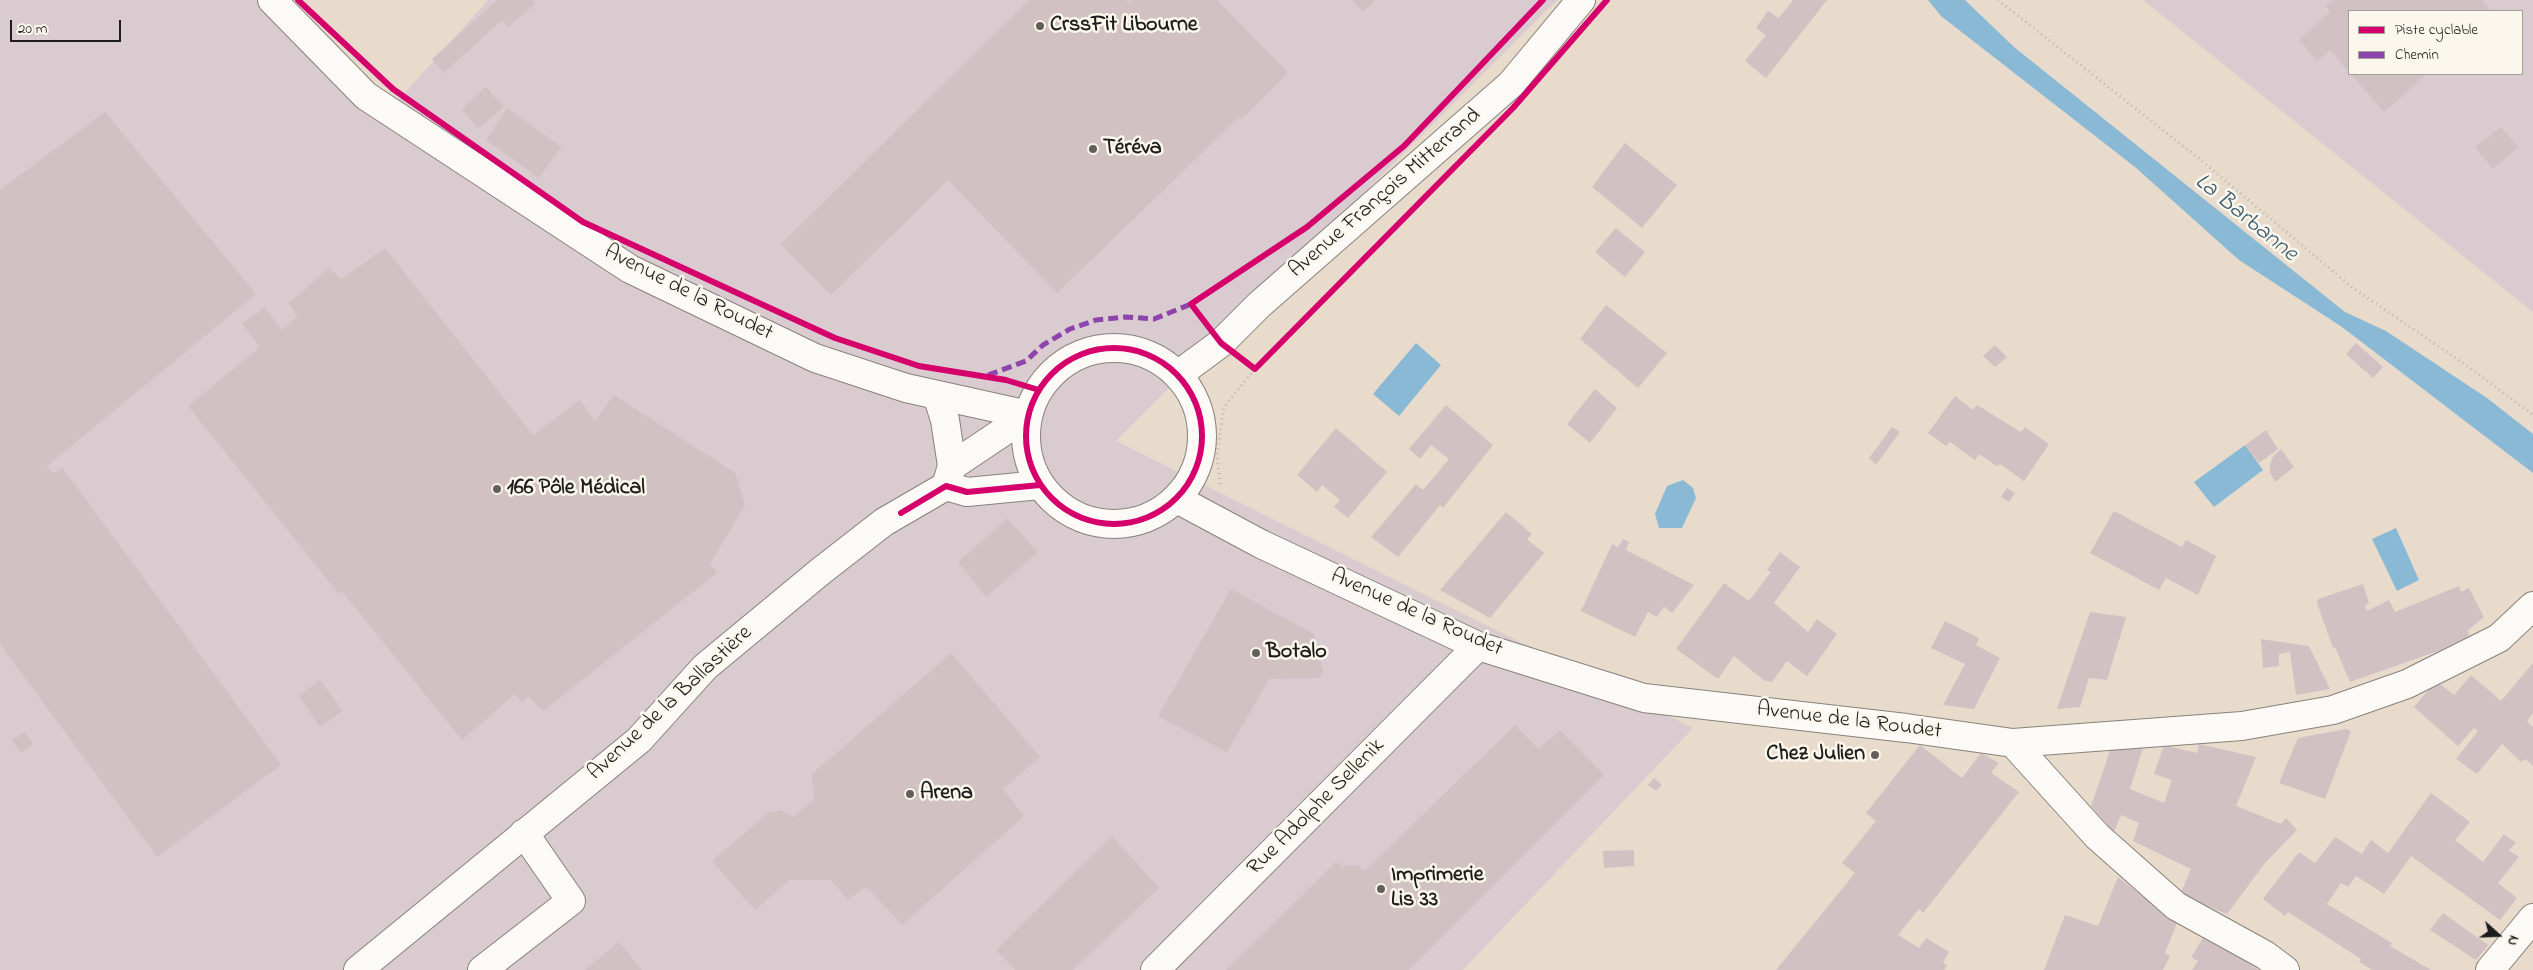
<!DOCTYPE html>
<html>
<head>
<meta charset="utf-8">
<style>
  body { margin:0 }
  #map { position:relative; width:2533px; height:970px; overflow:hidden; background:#e8dbcc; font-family:"Indie Flower",sans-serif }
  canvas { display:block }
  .legend { position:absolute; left:2348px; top:10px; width:175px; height:65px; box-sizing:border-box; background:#fbf7ec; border:1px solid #a29f99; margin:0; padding:6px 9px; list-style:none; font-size:15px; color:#1c1c1c }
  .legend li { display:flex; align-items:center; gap:10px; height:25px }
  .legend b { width:25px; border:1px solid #a29f99 }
  .north { position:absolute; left:2473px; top:910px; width:50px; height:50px; -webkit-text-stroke:4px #fbf7ec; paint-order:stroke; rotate:110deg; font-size:14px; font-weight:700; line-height:20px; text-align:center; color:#1c1c1c }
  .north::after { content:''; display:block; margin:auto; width:18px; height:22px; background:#1c1c1c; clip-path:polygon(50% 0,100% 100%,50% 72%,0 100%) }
  .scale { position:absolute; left:10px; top:20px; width:111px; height:22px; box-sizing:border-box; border:2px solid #1c1c1c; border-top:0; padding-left:6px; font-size:15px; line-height:18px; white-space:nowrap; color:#1c1c1c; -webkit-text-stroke:4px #fbf7ec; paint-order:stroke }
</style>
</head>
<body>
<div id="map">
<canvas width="2533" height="970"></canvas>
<ul class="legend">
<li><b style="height:6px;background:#d6006c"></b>Piste cyclable</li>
<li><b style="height:6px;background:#8e44ad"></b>Chemin</li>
</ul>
<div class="north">N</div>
<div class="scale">20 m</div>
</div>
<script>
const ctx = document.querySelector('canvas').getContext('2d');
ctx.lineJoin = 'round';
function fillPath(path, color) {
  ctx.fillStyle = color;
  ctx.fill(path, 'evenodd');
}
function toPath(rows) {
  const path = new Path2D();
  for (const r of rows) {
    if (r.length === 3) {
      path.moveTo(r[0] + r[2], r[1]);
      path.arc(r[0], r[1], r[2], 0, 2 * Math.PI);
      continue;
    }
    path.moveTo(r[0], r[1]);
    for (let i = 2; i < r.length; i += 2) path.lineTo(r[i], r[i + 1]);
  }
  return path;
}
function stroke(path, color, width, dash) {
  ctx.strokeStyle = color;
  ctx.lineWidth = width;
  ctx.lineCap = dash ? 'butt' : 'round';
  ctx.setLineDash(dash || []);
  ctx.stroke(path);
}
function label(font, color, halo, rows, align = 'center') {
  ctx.font = font + ' "Indie Flower",sans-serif';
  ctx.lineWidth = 5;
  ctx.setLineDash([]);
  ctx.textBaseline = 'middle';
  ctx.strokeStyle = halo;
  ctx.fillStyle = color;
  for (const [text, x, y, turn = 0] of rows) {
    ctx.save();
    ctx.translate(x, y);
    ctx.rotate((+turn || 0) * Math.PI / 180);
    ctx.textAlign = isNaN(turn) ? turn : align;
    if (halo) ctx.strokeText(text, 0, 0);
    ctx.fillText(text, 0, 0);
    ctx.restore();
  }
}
const industrial = toPath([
  [0,0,283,0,394,105,488,0,1557,0,1116,441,1693,728,1463,970,0,970],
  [2143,0,2533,0,2533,312],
  [2349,11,2522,11,2522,74,2349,74]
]);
const water = toPath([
  [1928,0,1965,0,2014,47,2345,312,2386,331,2487,398,2533,434,2533,473,2342,327,2239,260,2135,167,1941,16],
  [1416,343,1441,365,1399,416,1373,394],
  [2245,445,2263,470,2214,507,2194,482],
  [1683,480,1693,488,1696,498,1682,528,1659,528,1655,514,1667,486],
  [2396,528,2419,580,2397,591,2372,539]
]);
const building = toPath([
  [497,0,532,0,535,4,508,27,502,20,444,73,432,59],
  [1029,0,1126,0,1128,3,1132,0,1217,0,1288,73,1241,120,1239,117,1057,293,948,180,831,295,781,244],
  [1352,0,1375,0,1363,12],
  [1793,0,1827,0,1766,78,1745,61,1766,35,1756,28,1768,11,1779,18],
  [2333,0,2482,0,2491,11,2349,11,2349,72,2330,50,2317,61,2299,40,2330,12,2326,6],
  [2351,74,2427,74,2384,112],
  [486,87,504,107,478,129,462,109],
  [507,108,561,147,539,178,486,140],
  [105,112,256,294,47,466,54,474,62,467,281,765,157,857,0,644,0,190],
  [2501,127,2518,147,2493,169,2475,147],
  [1625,143,1677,185,1642,228,1592,187],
  [1616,228,1645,252,1625,277,1595,252],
  [385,248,533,435,580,400,595,421,614,395,735,473,745,505,710,564,717,573,543,711,528,696,522,702,515,694,462,740,341,590,338,593,188,406,260,347,242,324,265,307,282,330,297,317,289,303,329,268,341,279],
  [1606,305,1667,353,1638,388,1580,339],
  [2356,343,2383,367,2373,378,2346,354],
  [1995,345,2007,357,1995,367,1983,356],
  [1595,389,1617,408,1590,443,1567,424],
  [1955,396,1973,410,1977,405,2021,432,2025,427,2049,444,2024,481,2000,464,1997,466,1979,454,1975,460,1950,442,1946,446,1928,433],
  [1446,405,1493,445,1443,508,1440,505,1398,557,1371,537,1416,484,1423,490,1449,459,1431,445,1420,459,1409,449],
  [1892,427,1900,432,1876,465,1869,458],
  [1336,428,1387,472,1348,518,1334,507,1340,500,1322,485,1317,492,1297,475],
  [2266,430,2278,449,2259,463,2245,445],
  [2281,449,2294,467,2275,482,2270,472,2270,465,2272,458],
  [2007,488,2015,493,2009,502,2001,497],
  [2114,511,2182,547,2186,540,2216,556,2198,595,2166,578,2159,590,2090,553],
  [1506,512,1532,534,1527,539,1544,553,1490,618,1440,590],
  [1007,519,1038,552,986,597,958,562],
  [1623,539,1629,542,1626,550,1694,585,1672,613,1664,607,1657,617,1648,612,1635,637,1581,611,1612,544,1618,547],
  [1780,552,1800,567,1774,603,1808,632,1817,619,1837,634,1807,676,1787,661,1772,682,1765,681,1734,656,1718,679,1676,649,1724,583,1749,601,1771,572,1767,570],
  [2363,584,2369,603,2365,606,2367,611,2389,600,2395,612,2459,586,2461,592,2469,588,2484,617,2468,630,2469,636,2441,650,2350,682,2335,647,2333,648,2317,603,2318,599],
  [1231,589,1314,634,1323,671,1320,678,1269,679,1227,752,1158,716],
  [2090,612,2126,617,2107,680,2089,678,2080,707,2057,709],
  [1945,621,1979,638,1976,645,2000,658,1974,709,1943,705,1965,664,1931,648],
  [2261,639,2309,646,2330,689,2296,695,2290,652,2279,654,2279,666,2263,668],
  [951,653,1040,757,1003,789,1024,816,902,925,866,886,848,900,831,880,789,880,755,910,712,861,768,813,781,810,793,817,814,799,812,774],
  [2533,663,2533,713,2527,721,2533,727,2533,766,2526,759,2521,762,2502,744,2477,774,2456,759,2478,731,2474,728,2458,746,2414,707,2436,681,2454,695,2471,675,2501,701],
  [320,680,343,711,320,727,299,696],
  [1515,725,1539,749,1560,730,1604,775,1409,970,1226,970,1336,862,1343,868,1347,865,1357,865,1365,871],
  [2346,729,2351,731,2325,799,2279,783,2298,738],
  [25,732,33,744,21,753,12,740],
  [2199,744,2256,757,2236,806,2281,824,2286,818,2297,830,2265,863,2227,914,2180,895,2191,869,2133,841,2139,823,2121,815,2114,832,2091,806,2111,748,2144,745,2130,789,2164,803,2172,780,2154,774,2164,745,2197,753],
  [1920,745,1962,778,1981,753,1999,763,1991,773,2019,792,1923,913,1919,909,1898,935,1919,948,1926,938,1949,952,1943,962,1947,966,1944,970,1776,970,1855,873,1842,863,1876,821,1866,813],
  [1654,778,1662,785,1656,791,1648,785],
  [2431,793,2470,822,2455,840,2483,862,2504,834,2516,843,2509,850,2519,857,2498,883,2517,898,2500,920,2411,856,2384,894,2356,876,2348,887,2341,883,2327,904,2392,943,2390,946,2431,970,2372,970,2359,962,2361,959,2288,912,2285,916,2263,899,2299,852,2315,863,2335,837,2362,854,2371,840,2388,853],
  [1112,836,1159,888,1073,970,1015,970,996,950],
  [1634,850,1634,866,1604,868,1603,851],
  [2118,877,2177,923,2165,953,2170,956,2163,970,2044,970,2065,915,2098,926],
  [2443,913,2488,945,2476,960,2430,930],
  [2205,935,2259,970,2192,970,2198,961,2191,957],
  [619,942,642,970,585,970]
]);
const path = toPath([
  [1998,0,2202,161,2353,288,2473,370,2533,415],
  [1220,484,1217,455,1224,407,1255,369]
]);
const minor = toPath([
  [272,0,366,96,630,269,815,358,906,388,1028,415],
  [937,395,945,420,952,466],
  [1177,499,1261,544,1478,646,1644,698,1906,728,2013,743,2242,726,2333,710,2407,684,2499,638,2533,606],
  [2013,743,2097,836,2176,906,2265,955,2285,970],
  [482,970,571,901,524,833],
  [1155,970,1478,646],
  [2490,970,2533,918]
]);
const major = toPath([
  [1114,436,88],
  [1179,374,1221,343,1259,305,1511,84,1581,0],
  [946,486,967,492,1040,485],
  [358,970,639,740,705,667,821,571,884,522,946,486,952,466,1028,415]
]);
const quiet = toPath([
  [988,375,1026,361,1043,345,1070,329,1096,320,1126,317,1154,319,1191,304]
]);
const cycleway = toPath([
  [298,0,393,89,583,222,835,338,919,366,1006,380,1039,390],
  [1543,0,1404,146,1307,227,1191,304,1221,343,1255,369,1513,108,1607,0],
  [1114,436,88],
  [901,513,946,486,967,492,1040,485]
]);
const markers = [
  [1040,26,5,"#635f5a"],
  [1093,149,5,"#635f5a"],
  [497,489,5,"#635f5a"],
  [1256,653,5,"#635f5a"],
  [1875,755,5,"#635f5a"],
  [910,794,5,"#635f5a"],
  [1381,889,5,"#635f5a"]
];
const poiNames = [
  ["CrssFit Libourne",1050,26],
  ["Téréva",1103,149],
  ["166 Pôle Médical",507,489],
  ["Botalo",1266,653],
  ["Chez Julien",1865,755,"right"],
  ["Arena",920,794],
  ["Imprimerie",1391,876],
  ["Lis 33",1391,901]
];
const streetNames = [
  ["Avenue François Mitterrand",1386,194,-41],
  ["Avenue de la Roudet",688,294,27],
  ["Avenue de la Roudet",1416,614,24],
  ["Avenue de la Ballastière",671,704,-43],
  ["Avenue de la Roudet",1849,722,7],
  ["Rue Adolphe Sellenik",1317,808,-45]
];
const waterNames = [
  ["La Barbanne",2245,219,39]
];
fillPath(industrial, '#d9cbcf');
fillPath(water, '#8ab9d5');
fillPath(building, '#d1c1c3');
stroke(minor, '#88827a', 30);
stroke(major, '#88827a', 30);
stroke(path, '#b8b6b3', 3, [1, 4]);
stroke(minor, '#fcfaf7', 28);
stroke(major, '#fcfaf7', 28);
stroke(quiet, '#8e44ad', 5, [10, 5]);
stroke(cycleway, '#d6006c', 6);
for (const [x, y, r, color] of markers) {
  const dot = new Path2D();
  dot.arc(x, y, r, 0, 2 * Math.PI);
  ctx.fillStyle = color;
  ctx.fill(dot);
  stroke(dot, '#fbf7ec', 2);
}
label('bold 22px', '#1c1c1c', '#fbf7ec', poiNames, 'left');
label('22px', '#1c1c1c', '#fbf7ec', streetNames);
label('italic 24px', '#3b5c71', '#fbf7ec', waterNames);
</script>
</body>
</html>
